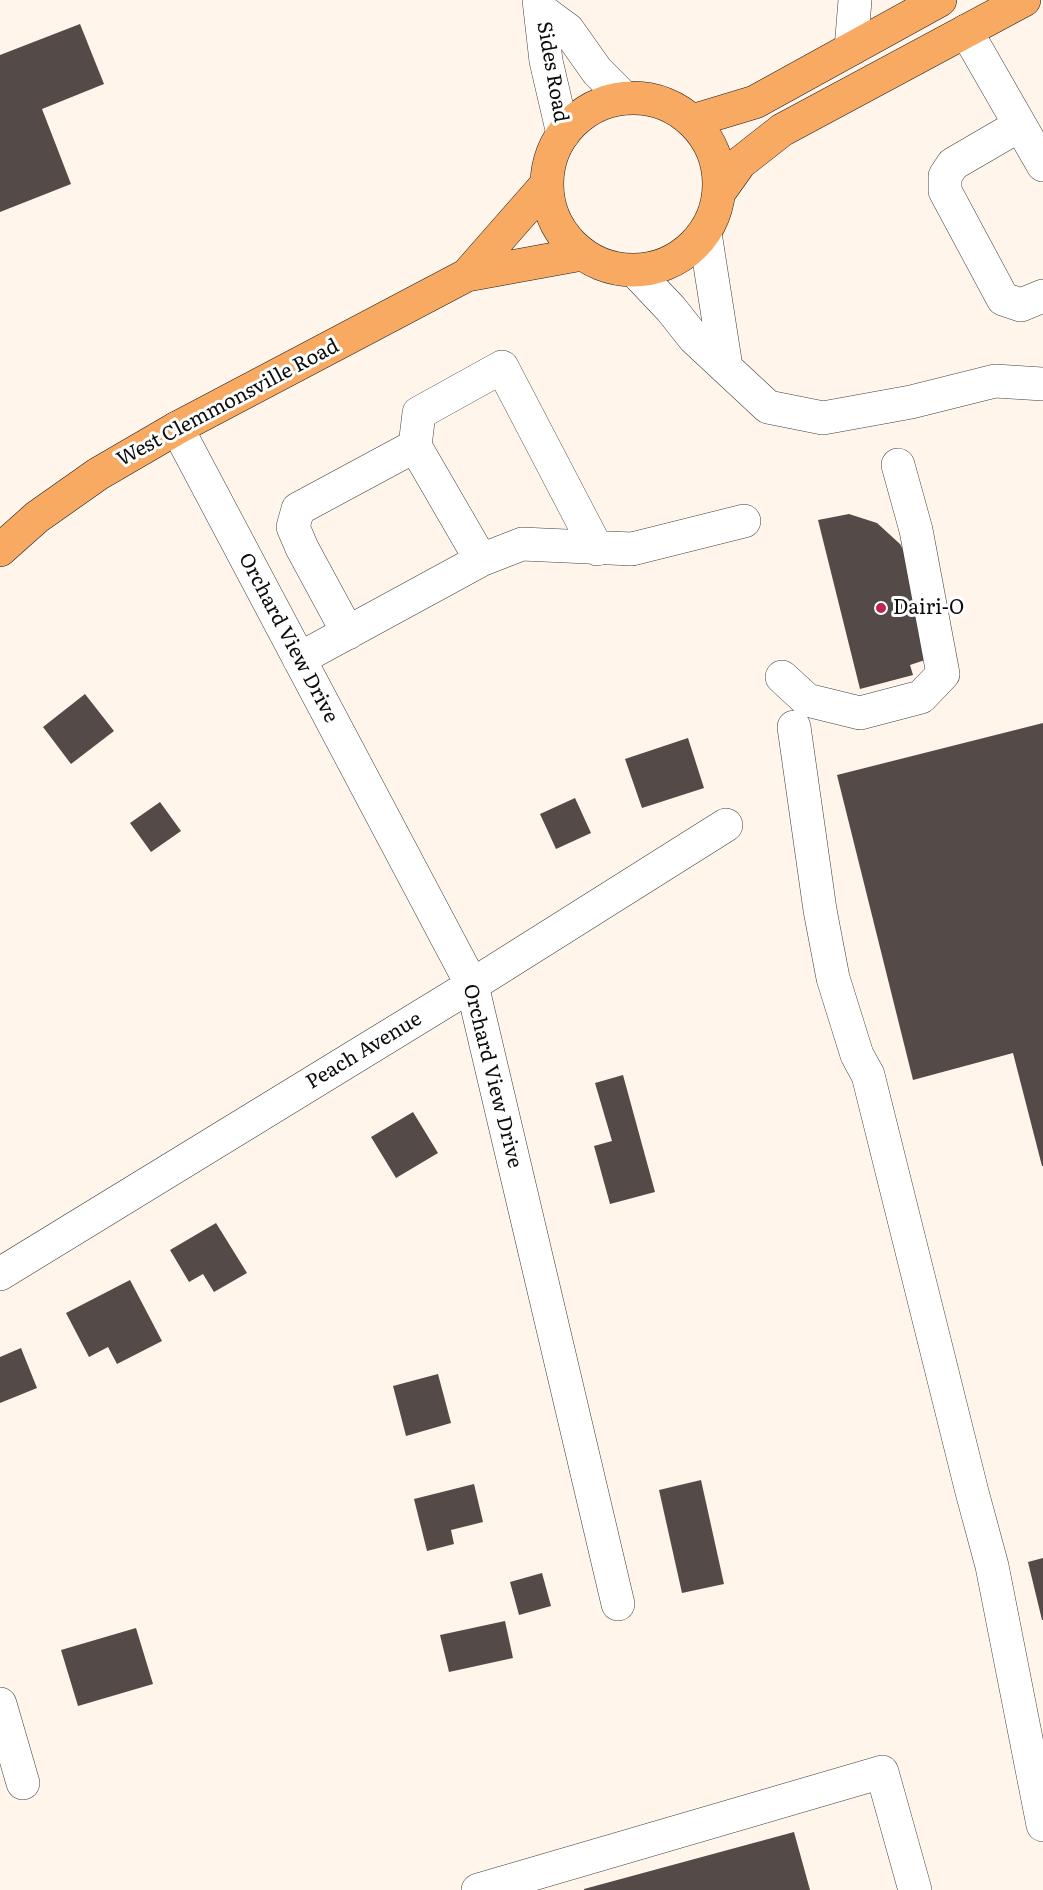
<!DOCTYPE html>
<html>
<head>
<meta charset="utf-8">
<style>
  body { margin:0 }
  canvas { display:block; background:#fff5eb }
</style>
</head>
<body>
<canvas width="1043" height="1890"></canvas>
<script>
const ctx = document.querySelector('canvas').getContext('2d');
ctx.lineJoin = 'round';
function fillPath(path, color) {
  ctx.fillStyle = color;
  ctx.fill(path, 'evenodd');
}
function toPath(rows) {
  const path = new Path2D();
  for (const r of rows) {
    if (r.length === 3) {
      path.moveTo(r[0] + r[2], r[1]);
      path.arc(r[0], r[1], r[2], 0, 2 * Math.PI);
      continue;
    }
    path.moveTo(r[0], r[1]);
    for (let i = 2; i < r.length; i += 2) path.lineTo(r[i], r[i + 1]);
  }
  return path;
}
function stroke(path, color, width, dash) {
  ctx.strokeStyle = color;
  ctx.lineWidth = width;
  ctx.lineCap = dash ? 'butt' : 'round';
  ctx.setLineDash(dash || []);
  ctx.stroke(path);
}
function label(font, color, halo, rows, align = 'center') {
  ctx.font = font + ' Literata,serif';
  ctx.lineWidth = 6;
  ctx.setLineDash([]);
  ctx.textBaseline = 'middle';
  ctx.strokeStyle = halo;
  ctx.fillStyle = color;
  for (const [text, x, y, turn = 0] of rows) {
    ctx.save();
    ctx.translate(x, y);
    ctx.rotate((+turn || 0) * Math.PI / 180);
    ctx.textAlign = isNaN(turn) ? turn : align;
    if (halo) ctx.strokeText(text, 0, 0);
    ctx.fillText(text, 0, 0);
    ctx.restore();
  }
}
const building = toPath([
  [80,24,104,84,42,109,71,184,0,212,0,55],
  [849,514,877,523,900,544,908,559,934,657,910,665,913,675,860,689,818,520],
  [85,694,114,731,71,764,43,727],
  [1043,723,1043,1166,1042,1166,1013,1053,913,1080,837,775],
  [688,738,704,788,642,808,625,759],
  [575,798,591,833,556,849,540,814],
  [160,802,181,831,151,852,130,823],
  [623,1075,655,1192,610,1204,594,1146,612,1141,595,1083],
  [413,1112,438,1153,396,1178,371,1137],
  [216,1223,247,1273,214,1292,203,1274,189,1282,170,1250],
  [130,1280,162,1341,117,1364,108,1347,89,1357,66,1313],
  [21,1348,37,1388,0,1403,0,1357],
  [438,1374,451,1423,406,1436,393,1386],
  [701,1480,724,1584,682,1593,659,1490],
  [474,1484,483,1522,451,1530,454,1544,427,1551,414,1499],
  [1043,1558,1043,1620,1042,1620,1028,1562],
  [542,1573,551,1606,519,1615,510,1582],
  [505,1621,513,1658,449,1672,440,1635],
  [136,1628,153,1684,78,1706,61,1650],
  [794,1832,810,1890,584,1890,584,1889]
]);
const minor = toPath([
  [539,0,546,61,563,134],
  [541,10,568,30,597,71,624,98],
  [966,31,1043,165],
  [851,49,855,0],
  [1020,125,953,164,945,176,945,191,1003,299,1021,305,1043,296],
  [705,233,726,367],
  [635,271,671,309,694,338,768,407,823,418,911,402,995,381,1043,384],
  [177,428,472,985,618,1604],
  [415,446,481,560],
  [348,633,302,548,293,527,298,509,415,446,419,413,502,367,597,549],
  [299,659,481,560,522,544,632,549,744,521],
  [782,677,807,700,860,713,921,697,943,674,916,530,898,465],
  [794,727,820,910,833,978,857,1055,868,1075,972,1492,992,1566,1043,1825],
  [0,1274,472,985,726,825],
  [0,1704,23,1783],
  [478,1890,882,1772,915,1890]
]);
const major = toPath([
  [633,184,86],
  [692,121,755,102,940,0],
  [720,191,740,163,782,130,1024,0],
  [467,275,546,185],
  [0,550,37,517,98,474,177,428,467,275,582,254]
]);
const markers = [
  [881,608,6,"#ba2556"]
];
const streetNames = [
  ["Sides Road",552,72,80],
  ["West Clemmonsville Road",228,403,-28],
  ["Orchard View Drive",288,638,62],
  ["Peach Avenue",364,1051,-31],
  ["Orchard View Drive",492,1076,76]
];
const poiNames = [
  ["Dairi-O",893,608]
];
fillPath(building, '#544a48');
stroke(minor, '#3f3f3f', 34);
stroke(major, '#1d1d1d', 34);
stroke(minor, '#fff', 33);
stroke(major, '#f8aa62', 33);
for (const [x, y, r, color] of markers) {
  const dot = new Path2D();
  dot.arc(x, y, r, 0, 2 * Math.PI);
  ctx.fillStyle = color;
  ctx.fill(dot);
  stroke(dot, '#fff', 2);
}
label('20px', '#0c0c0c', '#fff', streetNames);
label('20px', '#0c0c0c', '#fff', poiNames, 'left');
</script>
</body>
</html>
